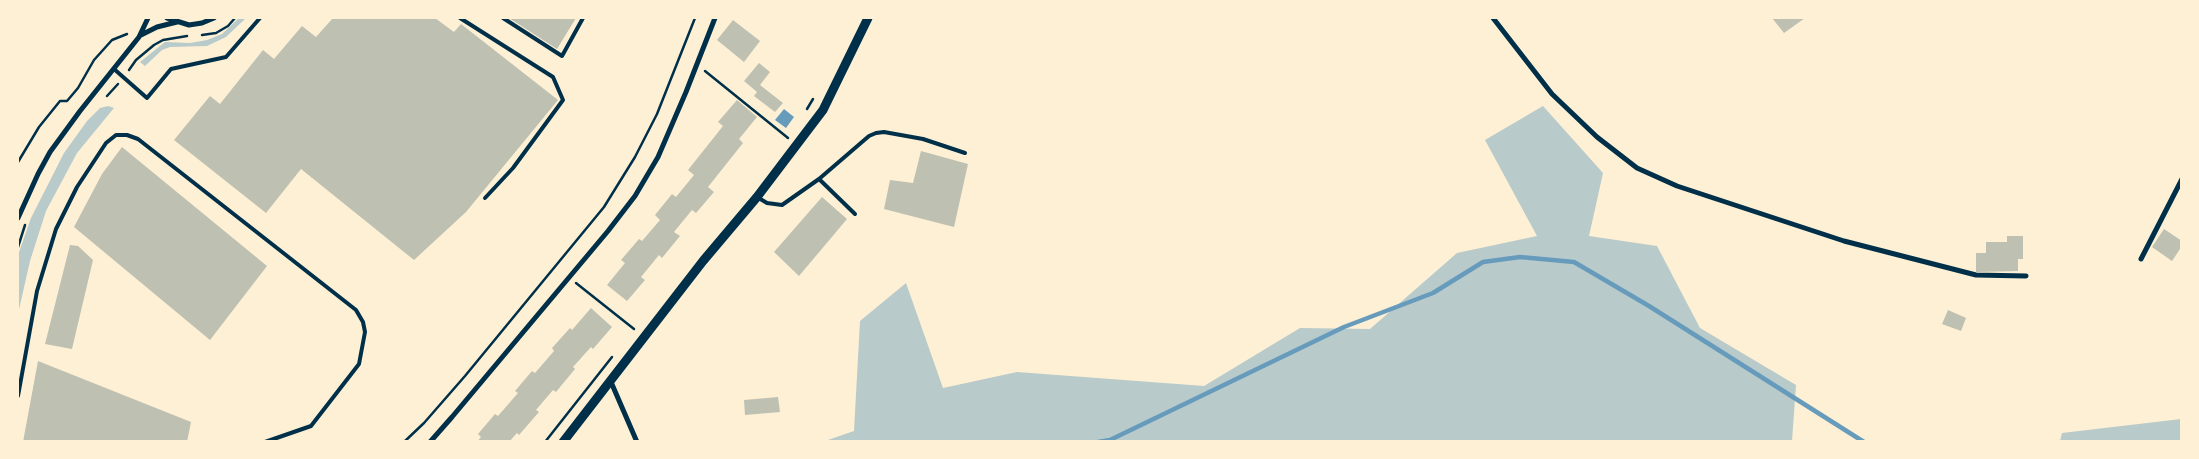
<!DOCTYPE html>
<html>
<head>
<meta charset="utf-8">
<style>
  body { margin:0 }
  #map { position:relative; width:2199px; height:459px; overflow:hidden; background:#fdf0d5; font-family:Arial,sans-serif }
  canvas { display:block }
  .frame { position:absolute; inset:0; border:19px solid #fdf0d5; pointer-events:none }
</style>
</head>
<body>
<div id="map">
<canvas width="2199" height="459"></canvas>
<div class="frame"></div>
</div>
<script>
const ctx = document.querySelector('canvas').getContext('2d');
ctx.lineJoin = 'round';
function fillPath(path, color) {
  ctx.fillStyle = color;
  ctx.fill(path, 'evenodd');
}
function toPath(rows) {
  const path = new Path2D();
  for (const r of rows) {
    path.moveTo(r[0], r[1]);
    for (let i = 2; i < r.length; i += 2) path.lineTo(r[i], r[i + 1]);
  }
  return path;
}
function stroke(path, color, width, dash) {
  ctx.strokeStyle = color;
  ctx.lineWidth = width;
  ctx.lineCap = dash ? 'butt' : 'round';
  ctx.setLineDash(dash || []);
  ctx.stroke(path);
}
const green = toPath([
  [239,18,246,18,226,37,207,46,170,47,162,50,145,66,140,62,165,42,190,43,207,40,222,34],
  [108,106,114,108,77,153,46,211,30,261,18,314,18,255,31,218,64,153,87,121,100,108],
  [1543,106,1603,173,1589,236,1657,246,1700,328,1796,385,1792,441,825,441,854,431,860,321,906,283,943,388,1017,372,1204,386,1300,328,1370,329,1457,253,1537,236,1485,140],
  [2181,419,2181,441,2060,441,2062,433]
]);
const water = toPath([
  [784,109,794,117,786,128,775,120]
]);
const stream = toPath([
  [1098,442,1110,440,1344,327,1433,293,1483,262,1520,257,1574,262,1649,306,1864,442]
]);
const building = toPath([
  [333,18,435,18,454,32,461,24,558,100,466,212,414,260,301,169,266,213,174,140,210,96,220,104,263,50,274,59,302,26,316,37],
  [509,18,576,18,557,49],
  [1772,18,1805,18,1784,33],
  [733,20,760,41,744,62,717,40],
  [759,63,770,72,760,85,783,103,775,112,754,96,757,92,744,81],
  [737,100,757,117,739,139,743,143,708,187,714,192,696,213,692,210,674,232,680,236,662,258,659,255,641,277,645,280,627,301,607,285,625,263,621,260,639,239,642,241,660,220,655,215,672,194,676,197,694,175,688,170,723,126,718,122],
  [122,147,267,266,210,340,74,227,102,174],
  [921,151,968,164,954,227,884,209,890,180,913,183],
  [822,197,847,219,799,276,774,252],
  [2164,229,2182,241,2182,246,2172,261,2152,247],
  [2007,236,2023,236,2023,259,2018,259,2018,271,1976,272,1976,253,1986,253,1986,242,2007,242],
  [70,245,78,246,93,260,72,349,45,344],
  [591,308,612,327,593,349,591,347,573,367,575,369,556,392,553,390,536,410,539,412,519,435,517,433,509,442,477,442,481,437,478,434,495,414,498,416,518,393,515,391,532,371,535,373,554,351,552,348,570,328,572,330],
  [1948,310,1966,318,1961,331,1942,324],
  [38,361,191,422,187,442,23,442],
  [778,397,780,412,745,415,744,400]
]);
const path = toPath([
  [202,35,216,33,228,26,235,18],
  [129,70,136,60,154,45,163,40,187,36],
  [705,71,788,138],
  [107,96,118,84],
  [807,109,813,99],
  [18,162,39,127,60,101,67,101,78,88,94,60,112,40,127,34],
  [18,247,25,225],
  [576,283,634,329],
  [404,442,424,423,465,376,604,207,635,157,657,114,695,18],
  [545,442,612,357]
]);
const service = toPath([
  [460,18,553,77,563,100,513,168,485,198],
  [503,18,562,56,583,18],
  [114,69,147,98,171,69,226,57,260,18],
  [819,179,855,214],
  [757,197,767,203,782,205,819,179,869,136,876,133,884,132,923,139,965,153],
  [18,396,37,291,56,229,77,187,106,143,116,135,127,135,138,139,356,310,363,322,365,332,359,364,311,426,265,442]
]);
const minor = toPath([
  [167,18,189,25,202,23,214,18],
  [1493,18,1552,94,1597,137,1637,168,1677,186,1844,241,1976,275,2026,276],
  [141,35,157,27,177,22],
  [18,218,38,174,50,152,80,111,139,37,148,18],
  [2141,259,2182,179],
  [611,382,637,442],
  [430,442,452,417,608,231,635,196,658,157,686,92,715,18]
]);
const tertiary = toPath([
  [563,442,703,261,757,197,823,110,868,18]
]);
fillPath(green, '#b9caca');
fillPath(water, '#669bbc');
stroke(stream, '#669bbc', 4.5);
fillPath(building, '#bec0b2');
stroke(path, '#003049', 2.5);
stroke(service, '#003049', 4);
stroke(minor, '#003049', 5);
stroke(tertiary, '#003049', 9);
</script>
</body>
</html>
